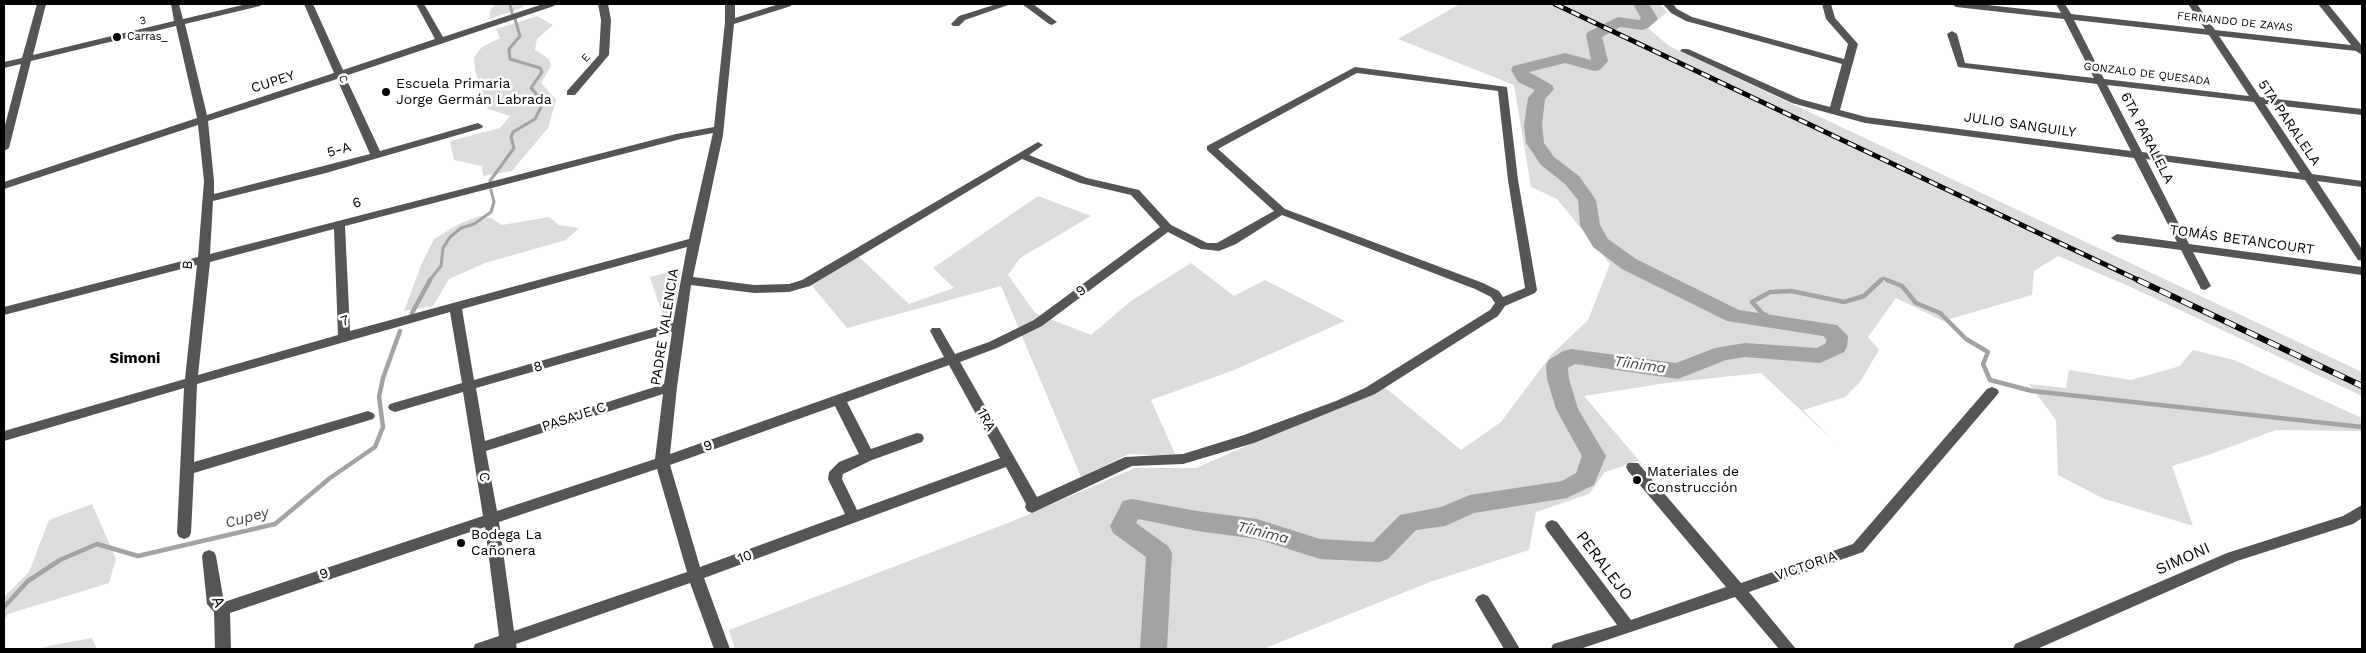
<!DOCTYPE html>
<html>
<head>
<meta charset="utf-8">
<style>
  body { margin:0 }
  #map { position:relative; width:2366px; height:653px; overflow:hidden; background:#fff; font-family:"Work Sans",sans-serif }
  canvas { display:block }
  .frame { position:absolute; inset:0; border:5px solid #000; pointer-events:none }
</style>
</head>
<body>
<div id="map">
<canvas width="2366" height="653"></canvas>
<div class="frame"></div>
</div>
<script>
const ctx = document.querySelector('canvas').getContext('2d');
ctx.lineJoin = 'round';
function fillPath(path, color) {
  ctx.fillStyle = color;
  ctx.fill(path, 'evenodd');
}
function toPath(rows) {
  const path = new Path2D();
  for (const r of rows) {
    path.moveTo(r[0], r[1]);
    for (let i = 2; i < r.length; i += 2) path.lineTo(r[i], r[i + 1]);
  }
  return path;
}
function stroke(path, color, width, dash) {
  ctx.strokeStyle = color;
  ctx.lineWidth = width;
  ctx.lineCap = dash ? 'butt' : 'round';
  ctx.setLineDash(dash || []);
  ctx.stroke(path);
}
function label(font, color, halo, rows, align = 'center') {
  ctx.font = font + ' "Work Sans",sans-serif';
  ctx.lineWidth = 5;
  ctx.setLineDash([]);
  ctx.textBaseline = 'middle';
  ctx.strokeStyle = halo;
  ctx.fillStyle = color;
  for (const [text, x, y, turn = 0] of rows) {
    ctx.save();
    ctx.translate(x, y);
    ctx.rotate((+turn || 0) * Math.PI / 180);
    ctx.textAlign = isNaN(turn) ? turn : align;
    if (halo) ctx.strokeText(text, 0, 0);
    ctx.fillText(text, 0, 0);
    ctx.restore();
  }
}
const green = toPath([
  [496,4,522,4,524,7,489,19,490,10],
  [1460,4,1660,4,1667,12,1648,28,1669,46,2362,372,2362,396,2133,288,2058,256,2034,271,2032,295,1943,321,1896,298,1868,337,1879,350,1860,382,1845,397,1803,410,1837,444,1824,469,1775,499,1824,469,1837,444,1761,373,1666,383,1584,396,1647,470,1638,461,1605,472,1589,494,1536,512,1529,550,1430,582,1263,649,735,649,729,630,1013,521,1135,468,1196,468,1383,386,1461,450,1501,422,1552,354,1588,320,1610,264,1557,199,1531,187,1514,85,1398,39],
  [537,16,553,25,537,39,535,50,549,59,551,66,541,83,556,100,548,128,512,171,483,176,482,166,454,160,450,141,500,128,510,116,488,109,475,70,474,57,482,47,500,38,496,29],
  [1038,196,1091,216,1020,258,1008,275,1035,313,1091,335,1131,301,1191,263,1234,296,1265,280,1345,321,1234,370,1151,400,1176,456,1129,454,1081,477,1001,286,847,328,812,286,857,255,909,304,954,288,933,268],
  [479,216,491,218,502,225,549,217,559,225,579,228,566,240,485,263,449,279,433,306,404,311,422,263,434,239,459,224],
  [681,269,674,319,665,322,650,277],
  [2193,350,2234,360,2362,418,2362,431,2276,430,2208,455,2172,466,2193,526,2102,498,2058,475,2056,420,2029,384,2066,388,2069,370,2131,380,2180,366],
  [92,504,116,559,109,583,8,614,4,620,4,597,29,572,49,520],
  [92,638,97,649,38,649,53,645]
]);
const streamFar1 = toPath([
  [510,4,512,13],
  [490,181,514,148,511,137,513,132,535,119,541,107,541,99,531,88,542,72,540,68,510,59,509,49,520,36,515,19],
  [429,281,441,266,443,248,450,237,461,228,474,224,491,212,494,202,491,190],
  [1880,281,1883,278,1890,281]
]);
const stream = toPath([
  [1887,280,1902,286,1916,303,1940,313,1966,339,1988,352,1983,364,1990,380,2032,391,2362,427],
  [412,313,430,280],
  [1779,323,1762,313,1752,302,1770,292,1791,291,1844,302,1864,296,1881,280],
  [4,607,28,581,60,560,97,544,138,556,275,524,330,478,375,447,383,427,379,397,383,378,400,331]
]);
const river = toPath([
  [1633,4,1649,4,1658,19,1648,28,1642,30,1620,27,1602,37,1608,61,1600,70,1594,71,1565,63,1529,72,1552,85,1554,89,1545,99,1542,125,1544,143,1554,157,1579,176,1596,200,1600,225,1608,239,1636,259,1739,310,1837,325,1848,336,1847,347,1844,352,1820,363,1745,357,1726,360,1678,379,1575,364,1568,368,1569,379,1578,409,1606,456,1594,485,1567,498,1474,513,1445,526,1416,530,1388,559,1379,562,1320,559,1257,539,1197,531,1138,519,1136,523,1168,546,1172,553,1167,649,1140,649,1146,557,1113,533,1110,526,1123,501,1132,499,1197,511,1257,519,1320,539,1373,542,1400,515,1441,507,1470,495,1562,481,1576,473,1582,456,1556,409,1547,379,1546,365,1549,360,1563,351,1571,349,1676,363,1715,348,1745,343,1817,348,1826,343,1826,339,1823,336,1727,321,1622,269,1593,247,1580,225,1578,200,1565,184,1541,165,1526,143,1524,125,1528,98,1535,90,1518,82,1511,70,1513,66,1565,53,1591,60,1586,35,1588,32,1618,17,1639,20,1641,18,1633,4]
]);
const minor = toPath([
  [37,4,46,4,33,55,174,21,171,4,179,4,183,19,247,4,261,4,260,6,185,24,207,115,334,73,304,4,313,4,343,70,435,39,416,4,424,4,443,37,543,4,555,4,554,6,345,76,380,151,478,123,483,126,482,128,326,173,213,201,210,254,676,134,714,127,725,22,725,4,735,4,735,18,779,4,792,4,791,6,734,24,723,135,693,277,754,285,789,284,802,280,1038,142,1043,145,1029,155,1087,178,1139,190,1171,225,1207,243,1217,243,1274,211,1207,150,1207,146,1355,67,1507,87,1518,180,1537,290,1535,293,1505,306,1498,316,1375,394,1254,443,1183,464,1132,466,1032,513,1027,511,1025,507,1026,504,1006,467,704,578,730,649,714,649,690,583,516,644,517,649,473,649,475,644,499,636,485,527,230,613,231,649,215,649,214,612,207,604,202,556,204,552,209,550,214,552,216,556,224,602,483,516,463,392,395,412,390,410,388,407,390,404,462,383,450,312,197,384,194,462,368,411,373,413,375,416,373,419,194,473,191,533,189,537,184,539,179,537,177,533,184,388,4,441,4,431,185,379,197,265,4,315,4,307,198,257,204,181,198,125,4,189,4,182,197,118,176,26,31,61,9,148,4,151,4,129,21,64,4,68,4,62,22,58,37,4],
  [1357,73,1498,91,1508,180,1525,288,1503,297,1499,291,1483,283,1285,209,1218,149,1357,73],
  [337,79,370,154,214,194,214,181,208,121,337,79],
  [713,133,689,239,350,331,345,226,681,139,713,133],
  [1022,159,1080,183,1131,195,1160,227,1034,320,989,342,955,354,940,328,932,328,930,331,944,357,670,454,677,387,691,285,754,293,789,292,810,286,1022,159],
  [1282,215,1475,289,1491,297,1495,303,1490,310,1365,388,1336,401,1244,435,1183,454,1125,457,1037,497,960,362,997,348,1042,326,1168,232,1201,249,1219,251,1236,244,1282,215],
  [334,229,338,335,198,375,210,262,334,229],
  [687,247,673,323,474,380,462,309,687,247],
  [672,332,664,384,485,441,476,388,672,332],
  [949,365,1000,458,857,510,842,479,843,474,872,460,922,442,924,438,922,434,917,433,871,449,847,402,949,365],
  [663,394,655,459,497,511,486,451,663,394],
  [835,406,859,454,839,462,829,472,828,479,845,514,700,567,670,465,835,406],
  [657,469,687,572,514,631,499,522,657,469],
  [598,4,608,4,611,20,609,55,575,95,567,95,567,91,599,55,601,20,598,4],
  [997,4,1011,4,965,20,959,26,953,26,951,24,959,16,997,4],
  [1022,4,1033,4,1057,22,1052,25,1049,24,1022,4],
  [1663,4,1673,4,1677,9,1692,17,1844,59,1848,44,1826,19,1822,4,1831,4,1835,18,1858,44,1840,110,1866,117,2131,151,2097,84,1958,67,1947,34,1952,31,1957,34,1965,63,2094,78,2064,19,1956,7,1952,4,1978,4,2061,13,2056,4,2065,4,2071,14,2205,29,2188,4,2197,4,2215,30,2351,45,2318,4,2328,4,2362,46,2362,55,2356,51,2219,36,2260,97,2362,109,2362,115,2265,104,2312,174,2362,181,2362,187,2317,181,2362,249,2362,261,2358,260,2305,180,2146,159,2189,244,2362,267,2362,275,2193,252,2211,286,2205,290,2201,289,2181,250,2117,242,2111,238,2117,234,2177,242,2134,158,1865,123,1792,103,1680,51,1682,49,1688,49,1800,99,1830,107,1842,64,1686,21,1671,13,1663,4],
  [2074,20,2209,35,2249,96,2104,79,2074,20],
  [2107,85,2254,102,2300,173,2142,152,2107,85],
  [1992,387,1997,389,1999,392,1997,395,1863,552,1749,592,1796,649,1779,649,1735,597,1580,649,1551,649,1553,644,1617,625,1547,530,1545,526,1547,522,1552,520,1557,522,1631,620,1726,587,1628,471,1626,467,1628,463,1638,463,1741,583,1853,544,1987,389,1992,387],
  [2362,505,2362,518,2353,524,2237,561,2037,649,2013,649,2015,644,2227,553,2343,516,2362,505],
  [1483,594,1488,596,1520,649,1504,649,1475,600,1478,596,1483,594]
]);
const railFar1 = toPath([
  [1555,4,2140,281]
]);
const rail = toPath([
  [2138,280,2362,386]
]);
const markers = [
  [117,37,5,"#000"],
  [386,92,5,"#000"],
  [1637,480,5,"#000"],
  [461,543,5,"#000"]
];
const farStreetnames = [
  ["3",143,21,-13],
  ["FERNANDO DE ZAYAS",2235,22,6],
  ["E",586,58,-48],
  ["GONZALO DE QUESADA",2147,74,7],
  ["C",343,79,65]
];
const farPoinames = [
  ["Carras_",127,37]
];
const streetNames = [
  ["CUPEY",273,82,-18],
  ["5TA PARALELA",2289,123,56],
  ["JULIO SANGUILY",2020,125,8],
  ["6TA PARALELA",2147,138,63],
  ["5-A",339,150,-16],
  ["6",357,203,-14],
  ["TOMÁS BETANCOURT",2242,240,8],
  ["B",188,265,-84],
  ["9",1081,291,-36],
  ["7",345,321,-16],
  ["PADRE VALENCIA",665,327,-81],
  ["8",538,367,-16],
  ["PASAJE C",574,417,-18],
  ["1RA",986,420,62],
  ["9",708,446,-19],
  ["C",484,477,80],
  ["10",745,557,-20],
  ["VICTORIA",1806,566,-19],
  ["9",324,574,-19]
];
const poiNames = [
  ["Escuela Primaria",396,84],
  ["Jorge Germán Labrada",396,100],
  ["Materiales de",1647,472],
  ["Construcción",1647,488],
  ["Bodega La",471,535],
  ["Cañonera",471,551]
];
const neighbourhoodNames = [
  ["Simoni",135,359]
];
const waterNames = [
  ["Tíinima",1640,365,8],
  ["Cupey",247,518,-15],
  ["Tíinima",1263,533,14]
];
const nearStreetnames = [
  ["SIMONI",2183,559,-24],
  ["PERALEJO",1604,566,53],
  ["A",218,602,68]
];
fillPath(green, '#dcdcdc');
stroke(streamFar1, '#a3a3a3', 3);
stroke(stream, '#a3a3a3', 4.5);
fillPath(river, '#a3a3a3');
fillPath(minor, '#555');
stroke(railFar1, '#000', 5);
stroke(rail, '#000', 6);
stroke(railFar1, '#fff', 3, [9]);
stroke(rail, '#fff', 4.5, [12]);
for (const [x, y, r, color] of markers) {
  const dot = new Path2D();
  dot.arc(x, y, r, 0, 2 * Math.PI);
  ctx.fillStyle = color;
  ctx.fill(dot);
  stroke(dot, '#fff', 2);
}
label('11px', '#000', '#fff', farStreetnames);
label('11px', '#000', '#fff', farPoinames, 'left');
label('14px', '#000', '#fff', streetNames);
label('14px', '#000', '#fff', poiNames, 'left');
label('bold 15px', '#000', '#fff', neighbourhoodNames);
label('italic 15px', '#444', '#fff', waterNames);
label('16px', '#000', '#fff', nearStreetnames);
</script>
</body>
</html>
